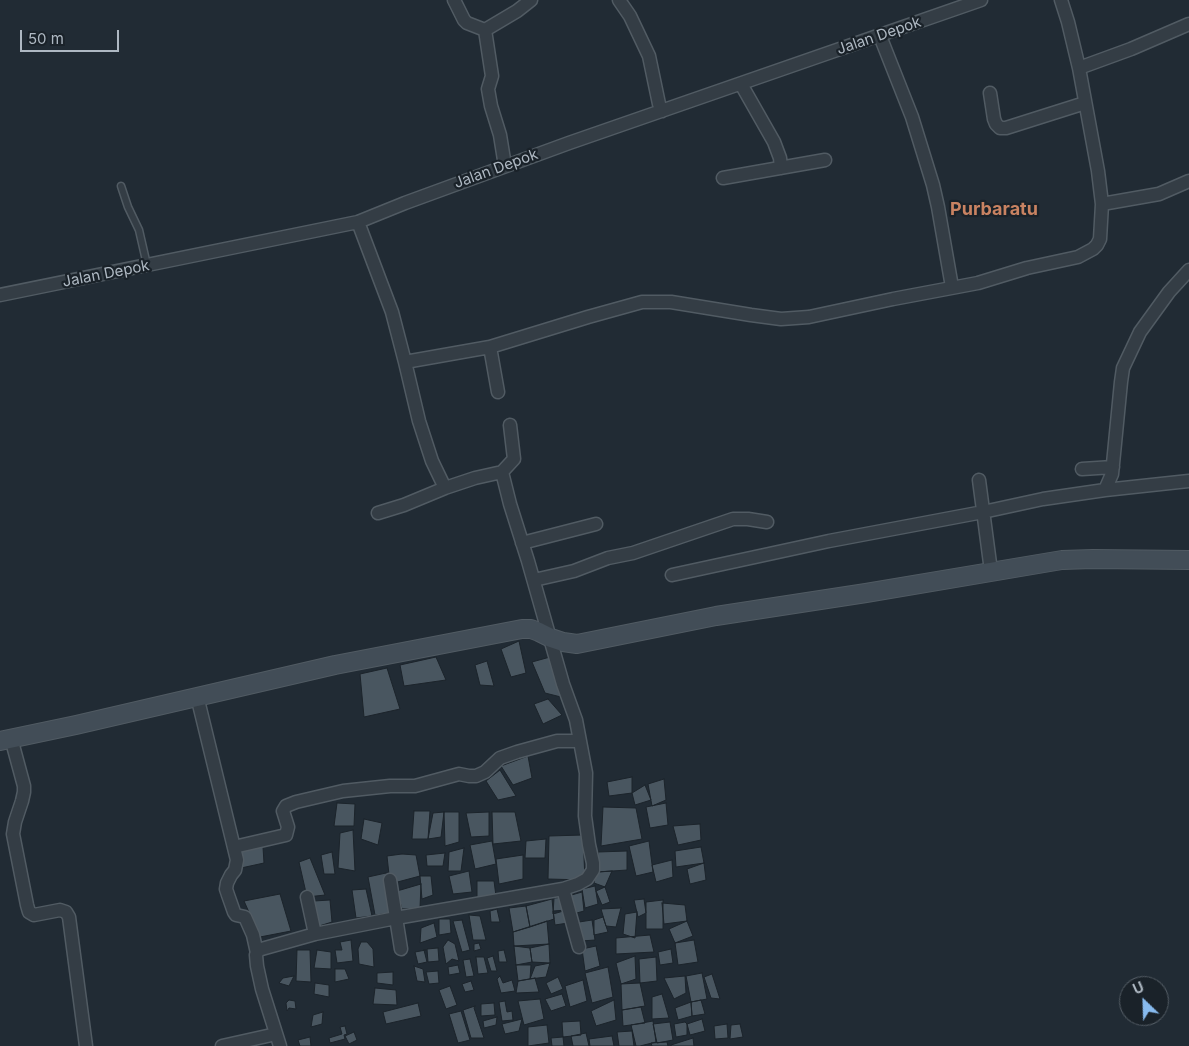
<!DOCTYPE html>
<html>
<head>
<meta charset="utf-8">
<style>
  body { margin:0 }
  #map { position:relative; width:1189px; height:1046px; overflow:hidden; background:#212b34; font-family:Inter,sans-serif }
  canvas { display:block }
  .north { position:absolute; left:1119px; top:976px; width:50px; height:50px; box-sizing:border-box; background:#1a2229; border:1px solid #555e66; border-radius:50%; rotate:336deg; font-size:14px; font-weight:700; line-height:20px; text-align:center; color:#aeb8c2 }
  .north::after { content:''; display:block; margin:auto; width:18px; height:22px; background:#87baee; clip-path:polygon(50% 0,100% 100%,50% 72%,0 100%) }
  .scale { position:absolute; left:20px; top:30px; width:99px; height:22px; box-sizing:border-box; border:2px solid #aeb8c2; border-top:0; padding-left:6px; font-size:15px; line-height:18px; white-space:nowrap; color:#aeb8c2; -webkit-text-stroke:4px #1a2229; paint-order:stroke }
</style>
</head>
<body>
<div id="map">
<canvas width="1189" height="1046"></canvas>
<div class="north">U</div>
<div class="scale">50 m</div>
</div>
<script>
const ctx = document.querySelector('canvas').getContext('2d');
ctx.lineJoin = 'round';
function fillPath(path, color) {
  ctx.fillStyle = color;
  ctx.fill(path, 'evenodd');
}
function toPath(rows) {
  const path = new Path2D();
  for (const r of rows) {
    path.moveTo(r[0], r[1]);
    for (let i = 2; i < r.length; i += 2) path.lineTo(r[i], r[i + 1]);
  }
  return path;
}
function stroke(path, color, width, dash) {
  ctx.strokeStyle = color;
  ctx.lineWidth = width;
  ctx.lineCap = dash ? 'butt' : 'round';
  ctx.setLineDash(dash || []);
  ctx.stroke(path);
}
function label(font, color, halo, rows, align = 'center') {
  ctx.font = font + ' Inter,sans-serif';
  ctx.lineWidth = 4.5;
  ctx.setLineDash([]);
  ctx.textBaseline = 'middle';
  ctx.strokeStyle = halo;
  ctx.fillStyle = color;
  for (const [text, x, y, turn = 0] of rows) {
    ctx.save();
    ctx.translate(x, y);
    ctx.rotate((+turn || 0) * Math.PI / 180);
    ctx.textAlign = isNaN(turn) ? turn : align;
    if (halo) ctx.strokeText(text, 0, 0);
    ctx.fillText(text, 0, 0);
    ctx.restore();
  }
}
const building = toPath([
  [519,641,526,673,511,677,501,649,519,641],
  [436,657,446,680,404,686,400,665,436,657],
  [550,657,561,697,545,693,532,662,550,657],
  [487,661,494,686,480,685,475,665,487,661],
  [387,668,400,709,364,717,360,674,387,668],
  [548,699,562,715,543,724,534,704,548,699],
  [528,756,532,778,513,785,501,766,528,756],
  [500,770,516,796,498,800,486,781,500,770],
  [632,777,632,793,609,796,607,782,632,777],
  [664,779,666,800,652,806,648,784,664,779],
  [645,785,651,800,635,805,632,793,645,785],
  [337,803,355,804,354,826,334,826,337,803],
  [666,803,668,825,650,828,646,807,666,803],
  [603,807,636,808,642,839,601,846,603,807],
  [414,811,430,811,428,839,412,839,414,811],
  [444,812,441,837,428,839,433,813,444,812],
  [444,812,459,812,459,842,445,846,444,812],
  [489,812,489,836,471,837,466,813,489,812],
  [492,812,515,812,521,841,493,844,492,812],
  [364,819,382,823,378,845,361,839,364,819],
  [700,824,701,840,678,845,673,826,700,824],
  [353,830,355,871,338,868,340,833,353,830],
  [583,835,585,880,548,879,549,836,583,835],
  [546,839,545,858,525,858,526,841,546,839],
  [492,841,496,864,475,869,470,845,492,841],
  [649,841,653,872,636,876,629,846,649,841],
  [263,847,264,863,241,868,239,850,263,847],
  [701,847,704,863,676,867,675,851,701,847],
  [464,848,461,871,448,871,449,852,464,848],
  [627,851,627,870,598,872,598,852,627,851],
  [332,852,335,874,324,874,321,855,332,852],
  [445,853,443,866,427,866,426,855,445,853],
  [402,854,416,855,420,876,390,884,387,856,402,854],
  [523,855,523,879,499,884,496,859,523,855],
  [310,858,325,895,307,897,299,862,310,858],
  [672,860,673,877,656,882,652,865,672,860],
  [704,863,706,880,690,884,687,869,704,863],
  [469,871,472,892,453,894,449,876,469,871],
  [612,871,605,887,594,883,596,872,612,871],
  [386,873,391,913,375,915,368,877,386,873],
  [420,876,431,876,433,895,422,899,420,876],
  [477,881,494,881,496,896,477,898,477,881],
  [421,884,420,908,402,909,397,891,421,884],
  [595,886,598,904,585,908,582,889,595,886],
  [605,887,610,902,602,905,596,891,605,887],
  [366,889,372,916,356,918,352,890,366,889],
  [582,892,584,911,573,914,568,896,582,892],
  [280,894,291,931,260,937,244,901,280,894],
  [566,897,567,910,553,914,554,898,566,897],
  [552,899,554,919,530,927,526,906,552,899],
  [644,899,646,913,638,917,634,900,644,899],
  [330,900,332,922,316,927,314,901,330,900],
  [663,900,663,929,646,929,646,902,663,900],
  [662,903,685,905,687,921,664,924,662,903],
  [526,906,530,927,513,932,509,908,526,906],
  [621,908,616,927,606,926,601,909,621,908],
  [497,909,500,922,491,922,490,911,497,909],
  [567,910,568,923,555,925,553,911,567,910],
  [637,912,635,938,623,934,625,914,637,912],
  [469,915,480,916,486,940,473,940,469,915],
  [603,917,608,932,594,935,594,920,603,917],
  [439,919,450,919,451,933,439,935,439,919],
  [462,920,470,950,462,952,453,921,462,920],
  [592,920,595,940,581,941,579,922,592,920],
  [547,921,549,944,514,946,513,932,547,921],
  [687,921,693,936,675,943,669,929,687,921],
  [434,923,437,937,420,943,421,928,434,923],
  [650,935,654,952,616,954,616,938,650,935],
  [351,940,353,961,337,963,335,950,342,950,340,942,351,940],
  [448,940,455,944,459,961,452,959,446,964,443,947,448,940],
  [694,940,698,962,678,965,675,943,694,940],
  [361,942,367,942,373,949,374,967,359,964,358,949,361,942],
  [479,943,481,949,474,951,474,944,479,943],
  [549,944,550,963,532,962,530,948,549,944],
  [514,946,530,948,532,962,516,965,514,946],
  [596,946,600,966,585,971,582,949,596,946],
  [438,948,439,961,428,962,427,949,438,948],
  [671,949,673,963,660,965,658,952,671,949],
  [297,950,310,950,311,982,296,981,297,950],
  [317,950,331,952,331,969,314,968,317,950],
  [424,950,427,962,418,964,415,952,426,950,424,950],
  [504,950,507,962,499,962,498,951,504,950],
  [493,956,497,971,491,971,487,958,493,956],
  [635,956,636,979,621,984,616,963,635,956],
  [476,957,484,957,488,973,478,974,476,957],
  [656,957,657,981,640,983,639,959,656,957],
  [470,959,474,976,466,977,463,960,470,959],
  [550,963,546,977,530,979,535,966,550,963],
  [458,965,460,973,449,975,448,967,458,965],
  [516,965,531,965,530,979,518,981,516,965],
  [414,966,423,969,425,982,417,981,414,966],
  [608,967,613,997,592,1003,585,973,608,967],
  [335,969,345,969,349,979,335,982,335,969],
  [438,971,439,983,429,984,426,972,438,971],
  [393,972,393,985,377,983,377,973,393,972],
  [702,973,707,999,691,1002,686,976,702,973],
  [712,974,720,999,711,998,704,977,712,974],
  [294,976,289,986,279,983,283,978,294,976],
  [500,976,503,983,512,980,515,991,501,993,497,979,500,976],
  [685,976,686,993,674,999,664,978,685,976],
  [558,977,563,989,551,994,546,983,558,977],
  [535,978,539,992,516,993,518,981,535,978],
  [583,980,587,1001,570,1007,565,986,583,980],
  [471,981,474,990,465,992,462,984,471,981],
  [315,983,329,985,329,997,314,994,315,983],
  [640,983,645,1006,622,1010,621,984,640,983],
  [450,986,457,1005,446,1009,439,990,450,986],
  [375,988,396,990,397,1005,373,1004,375,988],
  [562,994,566,1006,551,1011,545,999,562,994],
  [662,994,669,1018,652,1019,652,997,662,994],
  [540,999,544,1019,524,1025,518,1001,540,999],
  [289,1000,295,1001,296,1009,289,1008,287,1011,286,1003,289,1000],
  [614,1000,616,1020,596,1026,591,1011,614,1000],
  [701,1000,705,1014,692,1016,691,1002,701,1000],
  [505,1001,507,1012,512,1011,513,1020,502,1021,499,1002,505,1001],
  [691,1002,692,1016,678,1020,675,1008,691,1002],
  [418,1003,421,1016,386,1024,383,1012,418,1003],
  [494,1003,495,1015,481,1016,481,1004,494,1003],
  [475,1006,474,1008,484,1038,471,1038,463,1010,475,1006],
  [641,1007,645,1023,623,1026,622,1010,641,1007],
  [461,1011,470,1040,458,1043,449,1014,461,1011],
  [323,1012,322,1024,311,1027,313,1015,323,1012],
  [497,1017,496,1025,484,1028,483,1021,497,1017],
  [522,1019,519,1031,505,1034,502,1024,522,1019],
  [702,1019,705,1031,690,1035,687,1024,702,1019],
  [580,1021,581,1035,563,1037,562,1022,580,1021],
  [653,1021,656,1042,640,1046,636,1046,631,1025,653,1021],
  [670,1022,673,1040,657,1043,653,1024,670,1022],
  [685,1022,687,1024,687,1035,676,1037,674,1024,685,1022],
  [727,1024,728,1038,715,1039,714,1026,727,1024],
  [740,1024,743,1037,730,1039,731,1025,740,1024],
  [547,1025,549,1043,528,1046,528,1027,547,1025],
  [345,1026,347,1034,344,1035,345,1039,330,1043,329,1038,342,1034,340,1027,345,1026],
  [632,1031,634,1046,619,1046,617,1032,632,1031],
  [354,1032,357,1040,349,1044,345,1036,354,1032],
  [586,1033,589,1046,573,1046,571,1036,586,1033],
  [612,1036,614,1046,590,1046,589,1039,612,1036],
  [310,1037,311,1046,300,1046,298,1040,310,1037],
  [563,1037,564,1046,552,1046,551,1038,563,1037],
  [693,1038,694,1046,671,1046,671,1045,693,1038],
  [667,1042,668,1046,652,1046,651,1043,667,1042]
]);
const lane = toPath([
  [121,186,128,207,139,230,147,265]
]);
const street = toPath([
  [454,0,464,20,467,23,485,30],
  [619,0,630,16,649,56,659,104,662,111],
  [880,36,912,117,933,185,938,207,952,287],
  [1079,68,1131,49,1189,24],
  [741,84,774,142,780,158,781,168],
  [990,93,994,119,996,124,1000,128,1006,128,1085,103],
  [505,166,500,135,491,106,488,89,492,76,485,30,517,11,531,0],
  [723,178,825,160],
  [1102,204,1159,194,1189,181],
  [0,295,358,222,405,203,569,143,981,0],
  [490,347,498,392],
  [405,362,490,347,588,317,642,302,671,302,751,315,781,319,809,317,893,299,978,283,1027,268,1078,257,1093,249,1097,245,1100,239,1102,204,1098,171,1079,68,1068,22,1061,0],
  [1082,469,1113,467],
  [502,472,514,459,510,425],
  [979,480,991,571],
  [1105,490,1112,474,1121,382,1123,368,1140,332,1169,292,1189,270],
  [378,513,404,505,445,488],
  [522,543,596,524],
  [672,575,829,541,983,512,1043,499,1105,490,1189,481],
  [534,580,574,571,608,558,633,553,733,519,748,519,767,522],
  [197,696,237,860,235,870,231,875,227,883,226,889,228,895,234,912,236,915,245,917,253,935,257,953],
  [11,738,24,786,24,792,22,801,15,822,13,834,27,905,29,912,34,915,60,910,66,912,69,917,86,1046],
  [234,847,286,835,288,827,283,811,286,806,296,802,343,791,390,786,415,786,459,774,469,776,476,776,485,772,500,758,517,752,557,741,579,741],
  [390,880,401,949],
  [563,889,579,947],
  [307,897,315,934],
  [222,1046,276,1034],
  [280,1046,262,989,257,966,256,955,258,950,315,934,396,918,563,889,578,884,587,879,593,870,593,863,589,845,585,816,586,773,576,720,563,684,528,561,510,504,502,472,475,478,445,488,432,461,419,421,405,362,392,312,358,222]
]);
const secondary = toPath([
  [0,741,76,725,335,665,522,629,531,629,539,632,551,638,563,642,577,644,716,616,866,593,1062,560,1093,559,1189,560]
]);
const streetNames = [
  ["Jalan Depok",879,36,-19],
  ["Jalan Depok",496,169,-20],
  ["Jalan Depok",106,274,-11]
];
const quarterNames = [
  ["Purbaratu",994,210]
];
fillPath(building, '#495660');
stroke(building, '#1c242b', 1);
stroke(lane, '#515b63', 9);
stroke(street, '#515b63', 15);
stroke(secondary, '#515b63', 20);
stroke(lane, '#343d45', 6);
stroke(street, '#343d45', 12);
stroke(secondary, '#424d57', 18);
label('15px', '#aeb8c2', '#1a2229', streetNames);
label('bold 18px', '#c98362', '#1a2229', quarterNames);
</script>
</body>
</html>
